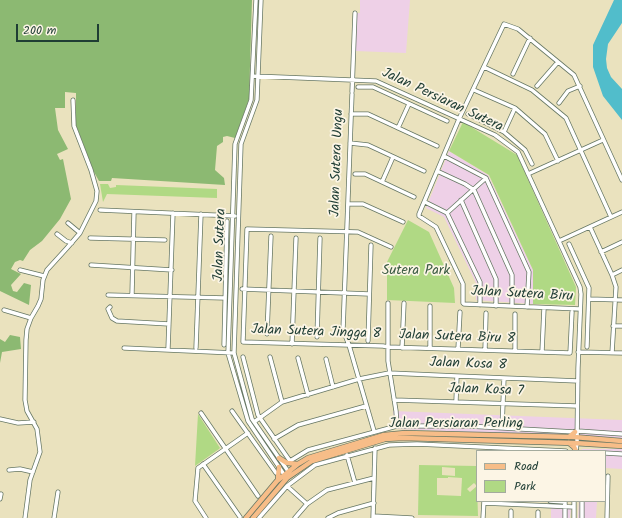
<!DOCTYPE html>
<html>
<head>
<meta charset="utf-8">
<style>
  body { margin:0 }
  #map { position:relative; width:622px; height:518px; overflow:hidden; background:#eae2be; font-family:Kalam,sans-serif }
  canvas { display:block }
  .legend { position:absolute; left:476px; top:450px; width:130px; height:52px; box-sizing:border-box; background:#fcf5e5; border:1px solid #a4ab9e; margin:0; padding:5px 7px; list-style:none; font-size:12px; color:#1f3d34 }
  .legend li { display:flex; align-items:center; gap:8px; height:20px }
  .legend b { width:20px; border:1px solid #a4ab9e }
  .scale { position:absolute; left:16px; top:24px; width:83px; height:18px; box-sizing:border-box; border:2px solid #1f3d34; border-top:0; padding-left:5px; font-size:12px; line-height:14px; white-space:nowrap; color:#1f3d34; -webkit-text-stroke:3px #fcf5e5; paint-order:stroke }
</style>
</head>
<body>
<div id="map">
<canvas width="622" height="518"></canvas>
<ul class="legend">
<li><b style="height:5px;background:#f7bd88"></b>Road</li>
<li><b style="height:11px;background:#b0d984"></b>Park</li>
</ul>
<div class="scale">200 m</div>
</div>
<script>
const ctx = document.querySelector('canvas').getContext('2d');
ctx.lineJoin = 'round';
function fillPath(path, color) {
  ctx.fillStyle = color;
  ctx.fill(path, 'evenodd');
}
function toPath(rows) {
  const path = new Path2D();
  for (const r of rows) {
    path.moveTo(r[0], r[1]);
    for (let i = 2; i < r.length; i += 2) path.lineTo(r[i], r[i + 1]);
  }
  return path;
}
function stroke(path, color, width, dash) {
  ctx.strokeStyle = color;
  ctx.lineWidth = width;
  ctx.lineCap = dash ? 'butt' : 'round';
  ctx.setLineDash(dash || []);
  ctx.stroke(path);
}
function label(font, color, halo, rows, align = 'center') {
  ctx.font = font + ' Kalam,sans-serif';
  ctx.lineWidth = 3.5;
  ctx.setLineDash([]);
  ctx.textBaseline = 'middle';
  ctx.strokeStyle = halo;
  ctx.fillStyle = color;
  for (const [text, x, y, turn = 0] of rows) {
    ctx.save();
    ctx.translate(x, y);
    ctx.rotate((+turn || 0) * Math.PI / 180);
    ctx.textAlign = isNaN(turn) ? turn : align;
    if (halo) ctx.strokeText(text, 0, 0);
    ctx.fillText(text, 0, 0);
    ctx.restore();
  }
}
const built = toPath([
  [360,0,410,0,406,53,355,51,357,13,360,13],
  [449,151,488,175,533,270,533,304,476,300,476,283,444,217,426,208],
  [393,411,622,420,622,438,395,429],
  [582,449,622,449,622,469,605,468,605,451,581,451],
  [579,501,597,501,596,518,578,518],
  [551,508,571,509,570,518,551,518]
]);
const green = toPath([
  [463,122,517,155,576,287,575,305,533,304,533,270,489,175,449,151],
  [100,184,108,184,110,188,116,187,116,185,217,189,217,198,107,194,103,202],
  [408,220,429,232,454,288,455,303,387,300,387,262],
  [198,414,220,448,219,449,195,466],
  [419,465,477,466,477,486,474,483,467,489,470,492,477,486,478,516,418,515],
  [442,467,455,468,455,476,442,475],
  [448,477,462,478,461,496,437,495,437,478,448,478]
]);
const forest = toPath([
  [0,0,252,0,249,99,235,138,227,136,223,137,223,142,217,146,215,170,224,178,225,185,112,178,111,181,99,181,94,172,76,125,76,93,65,92,65,108,55,108,58,130,68,149,57,154,60,160,63,159,71,199,60,219,42,241,30,250,23,261,20,260,15,262,11,269,21,274,11,285,13,291,17,292,24,283,31,285,29,305,0,291],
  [10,335,20,337,21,349,2,352,0,363,0,339,5,342]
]);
const water = toPath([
  [614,0,622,0,622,23,608,44,606,59,607,68,611,77,622,89,622,120,603,96,593,67,593,45]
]);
const minor = toPath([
  [256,0,251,100,235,144,228,353,248,421,285,476],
  [261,0,257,100,241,144,234,353,252,419,290,474],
  [484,67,532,90,566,118,611,217],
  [513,74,530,38],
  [253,76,376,81,495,135,518,152,580,287,581,294,578,368,577,443,576,451],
  [537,86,558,62],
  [358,87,373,87,447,121],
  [474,90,515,108,545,134,558,161],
  [352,92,355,13],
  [352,94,343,330,349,345,374,431],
  [559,103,568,91,580,86],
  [515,108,504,132,525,150,532,164],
  [351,114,368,114,437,146],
  [468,114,504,132],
  [398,128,409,104],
  [350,143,368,145,424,171],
  [444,156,486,178,529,272,527,307],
  [437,171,465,184,474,190,512,275,512,306],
  [355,174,365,174,414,197],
  [528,174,603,140],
  [382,182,393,157],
  [461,200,496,279,496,306],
  [425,202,447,213,480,282,480,305],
  [348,204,363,204,403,222],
  [100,210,235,216],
  [447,213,486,178],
  [68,223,80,233],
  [590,227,612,275,616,287,612,353],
  [57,234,66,241,72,243],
  [90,238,165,240],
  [559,241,622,212],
  [569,244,589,288,587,347],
  [391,247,358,232,247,229,243,342,383,346,388,347,570,353,572,312],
  [601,252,622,242],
  [91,265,172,270],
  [20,270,44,276],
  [612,275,622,270],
  [242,289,369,294],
  [132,294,134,212],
  [108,295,225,298],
  [589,299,622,300],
  [388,303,388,361,396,411,397,426],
  [110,307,108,309,112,318,117,321,169,324],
  [580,309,464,304,463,303,463,284,436,227,419,216,419,214,459,119,504,24,518,29,574,75,622,180],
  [4,310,31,318],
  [613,326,622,326],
  [267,334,271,236],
  [317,337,320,238],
  [368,341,371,245],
  [292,344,296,238],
  [224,345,227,221],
  [124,348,234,353],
  [196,348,201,214],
  [402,348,404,303],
  [430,348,430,306],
  [168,349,173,213],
  [458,349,460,312],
  [485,350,486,313],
  [515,351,515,314],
  [542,352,544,308],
  [578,352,622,353],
  [243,357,258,415,290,461,308,450,397,426,467,426,575,432],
  [270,357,282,402],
  [298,358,308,395],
  [326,359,333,387],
  [394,400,577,406],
  [456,401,457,376],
  [232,411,276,473],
  [201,413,258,496],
  [0,419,18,423,34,422],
  [254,422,282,402,359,379,389,373,457,376,578,381],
  [502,428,504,378],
  [578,431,622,434],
  [274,439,298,425,366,406],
  [605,453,622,454],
  [347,455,355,483],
  [203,464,240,517],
  [9,470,20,469,33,472],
  [287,486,307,504],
  [0,499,1,494],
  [550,501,565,502],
  [484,503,574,507],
  [373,516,412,518],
  [25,518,30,480,40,452,37,429,27,411,25,400,26,340,27,329,31,318,38,306,41,299,43,280,47,270,67,248,80,233,96,201,97,191,91,170,74,126,73,100],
  [54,518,58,492],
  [206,518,195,501,198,468,248,433],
  [259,518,287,486,315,465,389,445,417,444,566,451],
  [295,518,307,504,327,490,374,478],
  [328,518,338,513,374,503],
  [373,518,375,448],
  [483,518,484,501],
  [511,518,511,511],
  [538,518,538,512],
  [565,518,565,501],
  [574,518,574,501],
  [582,518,582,501],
  [607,518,608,476]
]);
const major = toPath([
  [569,437,575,432],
  [569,443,574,447,576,451],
  [279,458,287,463,298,464],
  [278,479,279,467],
  [246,518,277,481,298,464,308,458,384,435,405,433,574,437,622,441],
  [253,518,287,478,312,461,385,439,403,438,574,443,622,446]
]);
const streetNames = [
  ["Jalan Persiaran Sutera",442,101,25],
  ["Jalan Sutera Ungu",338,163,-88],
  ["Jalan Sutera",221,245,-88],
  ["Jalan Sutera Biru",522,295,3],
  ["Jalan Sutera Jingga 8",316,333,2],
  ["Jalan Sutera Biru 8",457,338,2],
  ["Jalan Kosa 8",468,365,2],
  ["Jalan Kosa 7",486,391,2],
  ["Jalan Persiaran Perling",456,425]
];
const parkNames = [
  ["Sutera Park",416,272]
];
fillPath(built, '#eed0e7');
fillPath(green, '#b0d984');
fillPath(forest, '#8cb972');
fillPath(water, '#51bdcb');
stroke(minor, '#667764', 5);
stroke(major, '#667764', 6);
stroke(minor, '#fff', 3.5);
stroke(major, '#f7bd88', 4.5);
label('14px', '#1f3d34', '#fcf5e5', streetNames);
label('14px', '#3c5c44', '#fcf5e5', parkNames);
</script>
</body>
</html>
